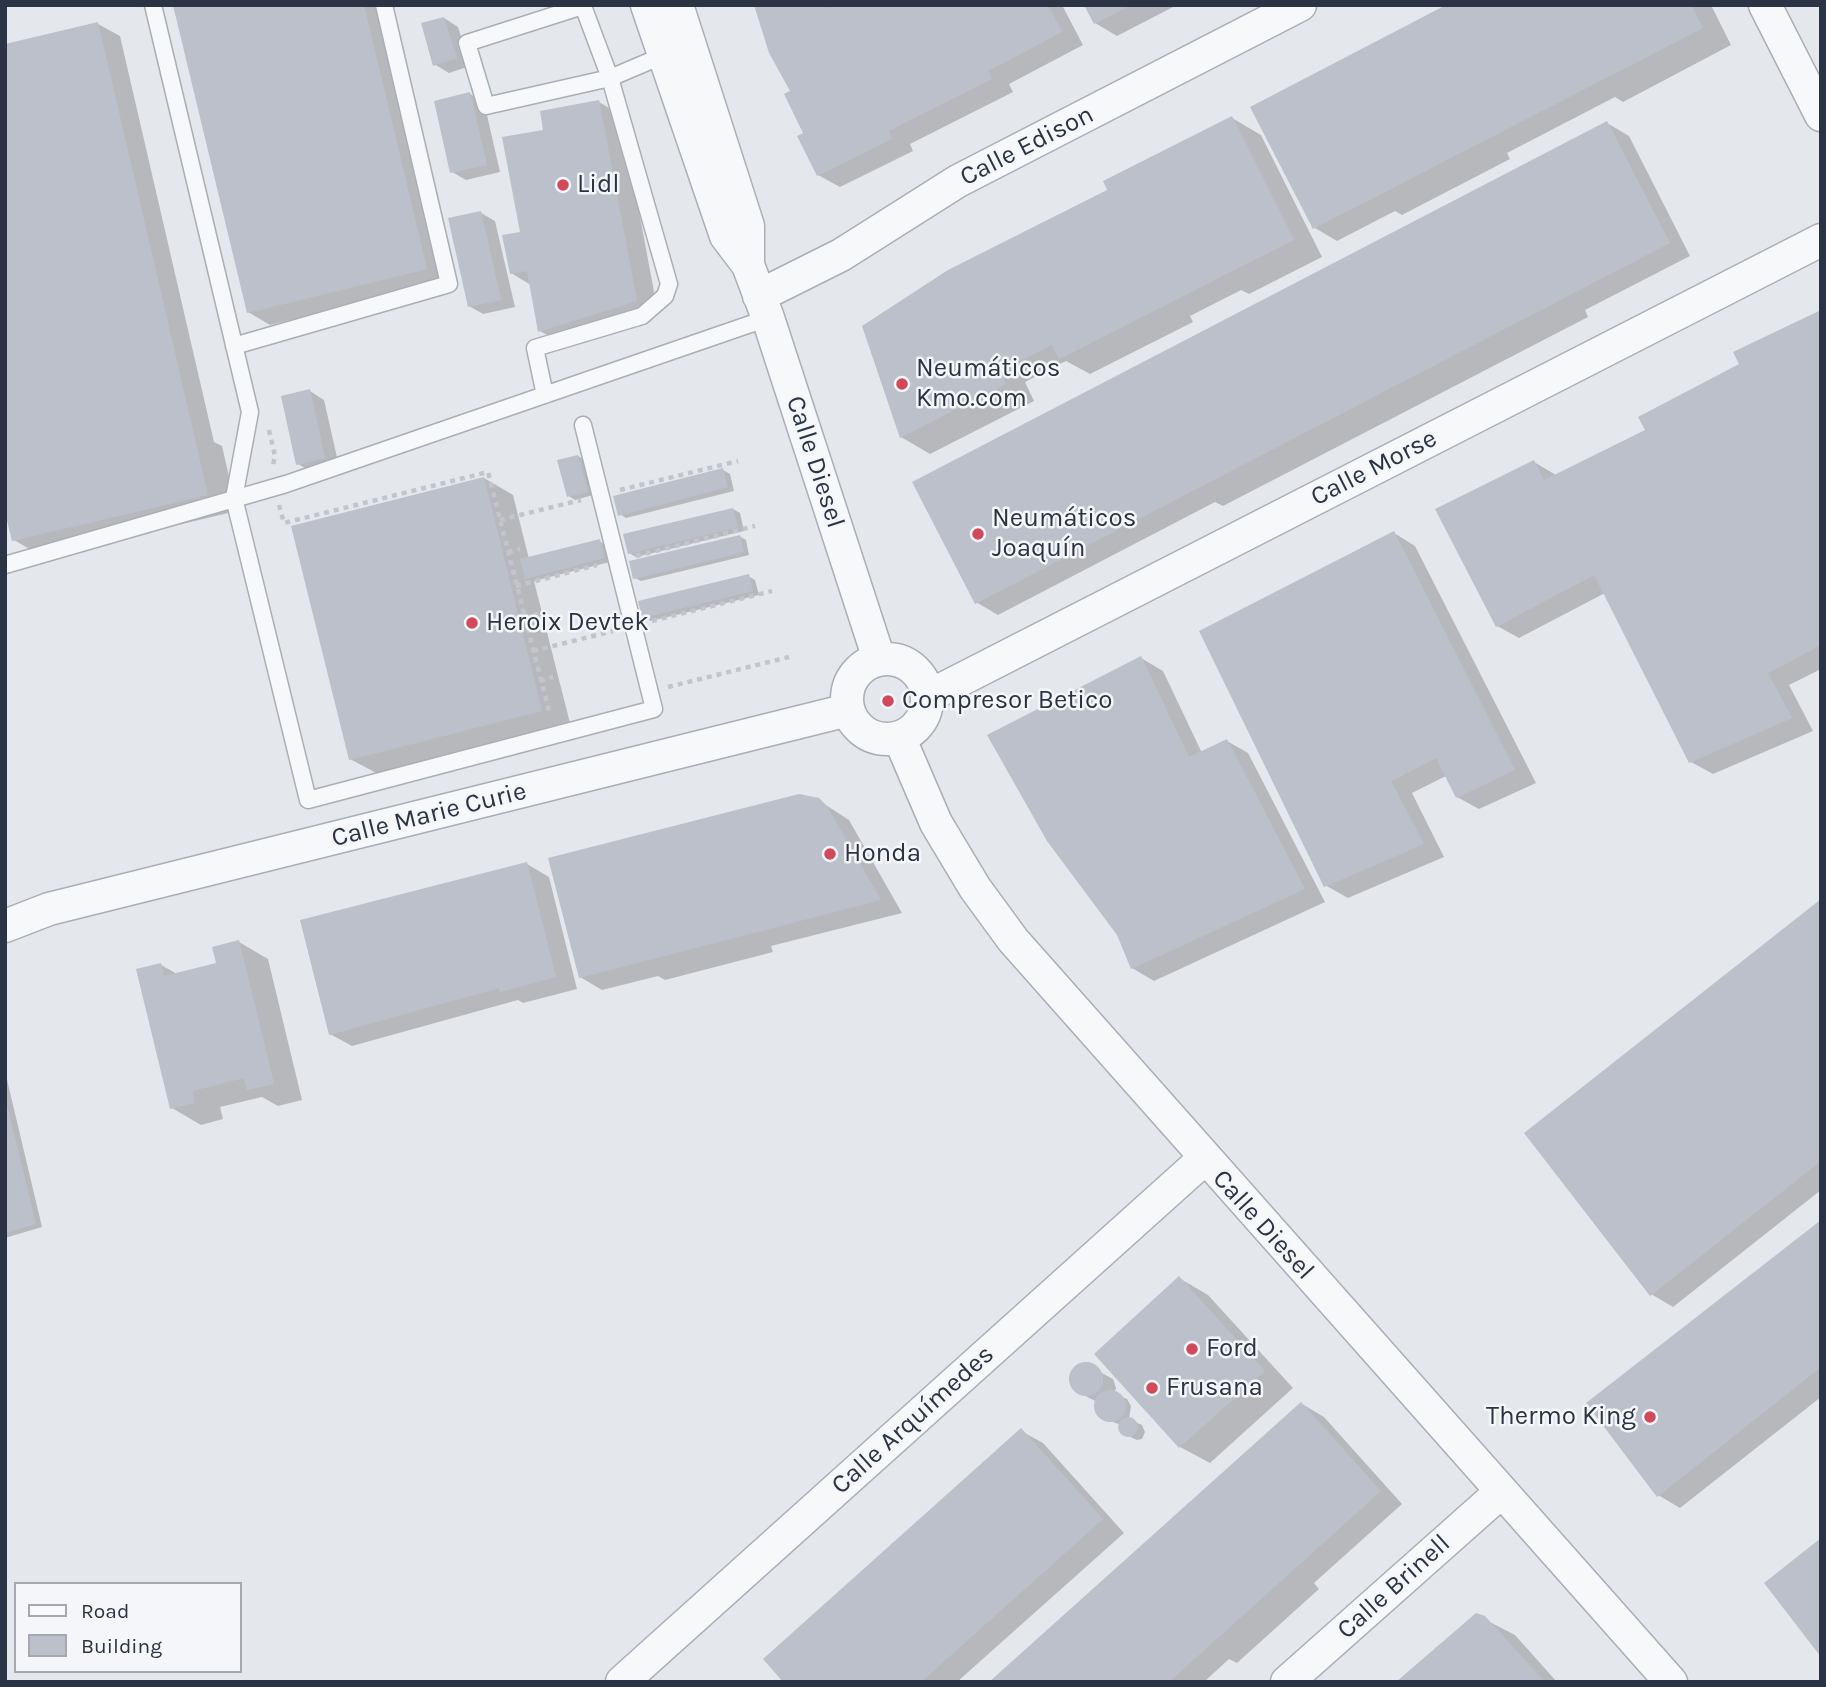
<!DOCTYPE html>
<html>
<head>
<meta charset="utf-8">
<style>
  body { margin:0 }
  #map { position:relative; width:1826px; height:1687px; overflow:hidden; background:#e4e7ec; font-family:Karla,sans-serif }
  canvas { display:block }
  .frame { position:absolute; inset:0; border:7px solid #2b3445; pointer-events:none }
  .legend { position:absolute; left:14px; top:1582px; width:228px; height:91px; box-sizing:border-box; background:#f4f6f9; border:2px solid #a4a8b1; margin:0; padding:9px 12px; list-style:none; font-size:21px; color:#2b3445 }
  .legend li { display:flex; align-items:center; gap:14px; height:35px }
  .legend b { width:35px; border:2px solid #a4a8b1 }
</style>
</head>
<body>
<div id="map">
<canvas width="1826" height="1687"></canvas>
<div class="frame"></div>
<ul class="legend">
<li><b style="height:9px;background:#f7f8fa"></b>Road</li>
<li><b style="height:19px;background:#bbc0ca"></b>Building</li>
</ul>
</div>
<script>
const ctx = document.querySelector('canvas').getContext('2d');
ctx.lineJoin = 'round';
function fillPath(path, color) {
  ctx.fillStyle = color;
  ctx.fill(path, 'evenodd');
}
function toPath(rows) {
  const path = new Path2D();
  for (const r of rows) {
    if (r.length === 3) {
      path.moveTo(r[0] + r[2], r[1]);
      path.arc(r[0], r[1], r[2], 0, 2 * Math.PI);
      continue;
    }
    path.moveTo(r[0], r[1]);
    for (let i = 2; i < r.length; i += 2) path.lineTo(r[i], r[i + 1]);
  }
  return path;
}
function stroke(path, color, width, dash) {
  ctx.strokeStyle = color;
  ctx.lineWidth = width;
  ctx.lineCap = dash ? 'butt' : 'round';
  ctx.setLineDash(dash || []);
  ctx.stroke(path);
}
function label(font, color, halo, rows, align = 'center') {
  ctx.font = font + ' Karla,sans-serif';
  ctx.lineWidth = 5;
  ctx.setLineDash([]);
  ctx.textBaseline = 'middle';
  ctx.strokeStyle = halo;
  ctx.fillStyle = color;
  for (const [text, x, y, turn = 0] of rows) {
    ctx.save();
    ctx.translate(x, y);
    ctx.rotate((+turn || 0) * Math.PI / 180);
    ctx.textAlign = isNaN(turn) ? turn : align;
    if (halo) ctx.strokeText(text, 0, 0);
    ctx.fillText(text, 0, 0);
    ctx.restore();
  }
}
const shadow = toPath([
  [175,5,383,5,448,281,270,325,248,312],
  [756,5,1062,5,1083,45,1009,84,1013,92,910,144,913,151,840,187,818,175,792,92],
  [1086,5,1177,5,1117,36,1095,23],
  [1450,5,1711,5,1731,45,1623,102,1615,97,1507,153,1510,159,1402,215,1395,211,1337,241,1315,228],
  [444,18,458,27,470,66,449,73,434,64],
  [98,24,120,36,214,442,222,446,237,511,43,557,14,540],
  [470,94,484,102,500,172,466,180,452,172],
  [599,102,621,115,658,313,562,343,540,331,531,285,511,273,545,131],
  [1232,118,1261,135,1322,257,1249,294,1241,290,1190,316,1193,322,1090,374,1066,361,1025,382,1034,401,930,454,901,437,1107,192],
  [1607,123,1629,136,1690,256,1585,310,1588,317,1223,506,1215,502,998,615,976,602],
  [481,213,495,221,515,307,483,314,469,306],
  [1821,312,1821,669,1789,685,1813,731,1713,774,1691,762,1605,593,1519,638,1497,626,1534,462,1556,475,1647,431],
  [310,391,324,400,339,466,312,472,298,464],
  [578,456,585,460,593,495,575,500,569,496],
  [723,470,730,474,734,491,626,518,620,514],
  [484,478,513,495,529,559,599,541,606,545,610,562,534,581,571,727,380,775,350,759],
  [733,509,740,513,744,531,636,557,629,553],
  [1394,533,1415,546,1536,783,1479,809,1457,797,1446,776,1412,793,1444,857,1348,898,1325,885],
  [739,536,746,540,749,555,641,581,635,578],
  [748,576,755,580,759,595,651,621,644,617],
  [1141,658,1163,671,1202,753,1227,741,1248,753,1325,902,1154,981,1132,968,1119,934],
  [818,800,849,820,902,913,771,946,773,952,665,980,658,976,602,990,580,977],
  [527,864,549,877,577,989,523,1003,518,1000,352,1046,330,1034],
  [1821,901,1821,1190,1673,1307,1651,1294],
  [239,942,268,959,302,1100,278,1106,262,1097,220,1107,223,1119,201,1125,172,1108,161,965,177,974,218,964],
  [5,1071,42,1227,5,1238],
  [1821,1222,1821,1397,1680,1508,1658,1495],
  [1179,1278,1208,1295,1293,1388,1210,1463,1180,1447],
  [1085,1364,1113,1379,1116,1388,1114,1394,1127,1399,1131,1406,1129,1419,1142,1425,1145,1432,1142,1439,1137,1440,1122,1433,1121,1425,1103,1418,1097,1410,1097,1402,1076,1391,1071,1379,1077,1367],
  [1302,1404,1324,1417,1402,1504,1314,1583,1319,1589,1237,1663,1229,1659,1204,1682,992,1682],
  [1021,1431,1043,1443,1124,1533,957,1682,786,1682],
  [1476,1615,1515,1635,1557,1682,1399,1682]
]);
const building = toPath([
  [173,5,364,5,427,269,247,313],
  [754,5,824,5,826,8,832,5,1048,5,1062,32,988,71,992,79,889,131,892,139,817,176,797,136,803,133,784,94,790,91,769,53],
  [1084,5,1131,5,1094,24],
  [1446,5,1691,5,1703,28,1313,229,1250,107],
  [444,17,457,58,433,66,421,23],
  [98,22,208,495,12,541,5,512,5,44],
  [470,92,487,165,450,173,434,101],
  [599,100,637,301,538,332,527,271,510,274,502,235,520,232,502,137,543,130,540,111],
  [1232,116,1294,240,1059,359,1052,345,1000,371,1006,384,900,438,862,326,948,270,1107,190,1103,181],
  [1607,121,1670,243,975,604,912,482],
  [481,211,501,300,468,307,448,218],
  [1821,310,1821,645,1768,673,1792,718,1689,763,1594,575,1496,627,1435,509,1534,460,1544,480,1645,430,1638,417,1739,364,1733,352],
  [310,389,325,458,296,465,281,396],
  [578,455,588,492,567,497,557,460],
  [723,468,728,487,618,516,613,496],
  [484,477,542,711,349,760,291,526],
  [733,508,738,527,628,554,623,534],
  [1394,531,1515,770,1456,798,1436,758,1391,781,1424,844,1324,887,1199,631],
  [740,535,744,552,633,579,629,561],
  [600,539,604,558,525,579,520,559],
  [749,574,753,591,642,618,638,601],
  [1141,656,1189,757,1227,739,1305,889,1131,969,1117,935,1047,841,987,735],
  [799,794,819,798,827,806,881,900,579,978,548,858],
  [527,862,556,977,500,992,499,988,329,1035,300,920],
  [1821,899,1821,1161,1650,1296,1524,1133],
  [239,940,274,1084,247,1090,244,1078,192,1091,195,1103,170,1109,136,969,161,963,164,976,216,963,212,947],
  [5,1097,36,1224,5,1233],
  [1821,1220,1821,1367,1657,1497,1586,1403],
  [1179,1276,1265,1371,1179,1448,1094,1354],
  [1086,1379,17],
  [1110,1406,16],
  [1301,1402,1381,1491,1169,1682,989,1682],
  [1128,1427,10],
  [1021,1428,1103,1519,921,1682,783,1682,763,1659],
  [1821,1538,1821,1657,1764,1583],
  [1476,1613,1485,1616,1545,1682,1396,1682]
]);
const path = toPath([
  [269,430,275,456,273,465],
  [620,490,738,461],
  [279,505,284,523,488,472,550,715],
  [500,520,581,500],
  [508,552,520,549],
  [636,556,755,526],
  [516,586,597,565],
  [524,617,538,614],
  [652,621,772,591],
  [533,651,613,631],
  [540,681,553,677],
  [668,687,789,657]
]);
const lane = toPath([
  [153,5,250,412,234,498,308,800,654,709,583,425],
  [234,346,449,284,384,5],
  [545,395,535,348,642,316,665,296,669,284,610,78,583,6,467,43,486,106,610,78,664,55],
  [5,565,286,484,768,318]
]);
const street = toPath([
  [647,5,726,236,748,265,768,318,879,659],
  [677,5,748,226,748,265],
  [1765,5,1821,115],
  [759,296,841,255,958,181,1300,5],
  [887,699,40],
  [927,697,1821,240],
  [899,737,936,823,975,888,1013,940,1671,1682],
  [5,926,49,909,848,710],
  [622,1682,1204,1159],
  [1287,1682,1501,1492]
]);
const markers = [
  [563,185,7,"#d1495b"],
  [902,384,7,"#d1495b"],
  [978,534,7,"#d1495b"],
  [472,623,7,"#d1495b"],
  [888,701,7,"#d1495b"],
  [830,854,7,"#d1495b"],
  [1192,1349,7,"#d1495b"],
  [1152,1388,7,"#d1495b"],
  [1650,1417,7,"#d1495b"]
];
const streetNames = [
  ["Calle Edison",1027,146,-27],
  ["Calle Diesel",815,462,72],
  ["Calle Morse",1374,468,-27],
  ["Calle Marie Curie",429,815,-14],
  ["Calle Diesel",1263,1225,48],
  ["Calle Arquímedes",913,1420,-42],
  ["Calle Brinell",1394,1587,-42]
];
const poiNames = [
  ["Lidl",577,185],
  ["Neumáticos",916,369],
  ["Kmo.com",916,399],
  ["Neumáticos",992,519],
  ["Joaquín",992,549],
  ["Heroix Devtek",486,623],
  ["Compresor Betico",902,701],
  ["Honda",844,854],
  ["Ford",1206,1349],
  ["Frusana",1166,1388],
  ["Thermo King",1636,1417,"right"]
];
fillPath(shadow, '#0003');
fillPath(building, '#bbc0ca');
stroke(lane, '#a9aeb7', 19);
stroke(street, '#a9aeb7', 35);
stroke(path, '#c2c5cb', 4.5, [5, 5]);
stroke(lane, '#f7f8fa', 16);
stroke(street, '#f7f8fa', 32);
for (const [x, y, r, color] of markers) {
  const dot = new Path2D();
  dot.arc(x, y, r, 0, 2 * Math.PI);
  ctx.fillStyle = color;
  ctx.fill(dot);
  stroke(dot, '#f4f6f9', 2.5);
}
label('26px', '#2b3445', '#f4f6f9', streetNames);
label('26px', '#2b3445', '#f4f6f9', poiNames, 'left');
</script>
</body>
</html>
